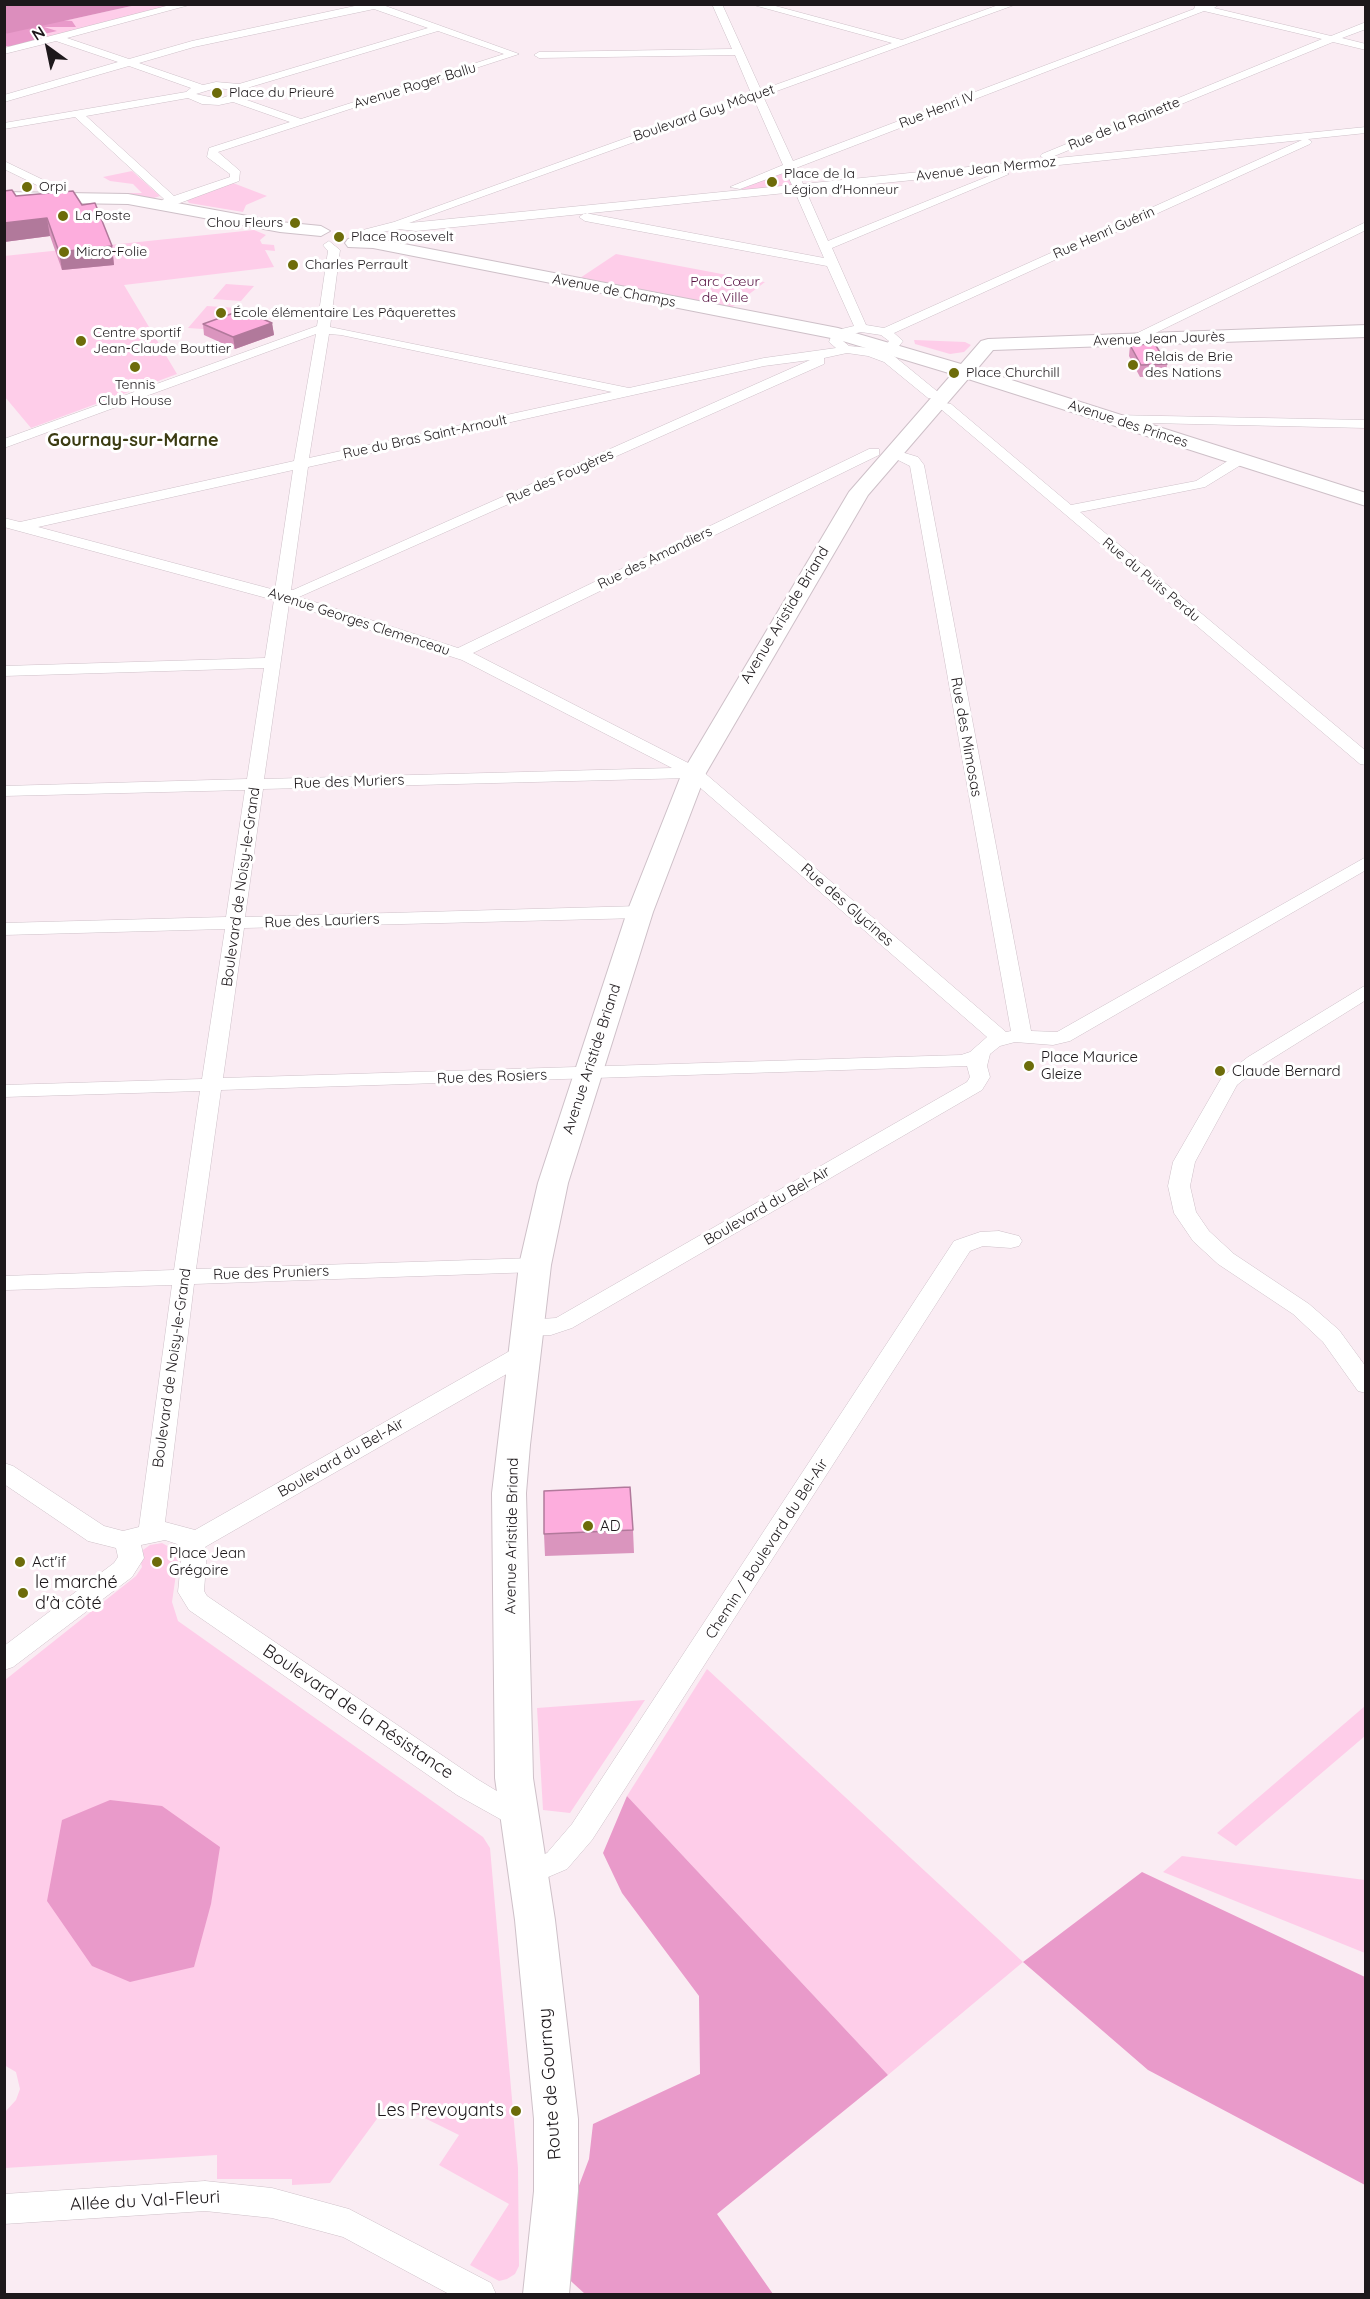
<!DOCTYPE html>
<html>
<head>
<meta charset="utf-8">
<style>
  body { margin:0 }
  #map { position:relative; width:1370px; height:2299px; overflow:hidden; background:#faecf3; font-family:Quicksand,sans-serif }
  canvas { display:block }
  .frame { position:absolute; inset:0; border:6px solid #1d181b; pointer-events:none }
  .north { position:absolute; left:18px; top:18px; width:60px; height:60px; -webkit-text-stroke:4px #fff; paint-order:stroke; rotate:327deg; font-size:16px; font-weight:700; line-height:24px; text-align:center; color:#1d181b }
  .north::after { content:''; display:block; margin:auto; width:21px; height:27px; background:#1d181b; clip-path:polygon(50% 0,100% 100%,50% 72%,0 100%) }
</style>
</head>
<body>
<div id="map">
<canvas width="1370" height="2299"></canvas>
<div class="frame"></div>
<div class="north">N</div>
</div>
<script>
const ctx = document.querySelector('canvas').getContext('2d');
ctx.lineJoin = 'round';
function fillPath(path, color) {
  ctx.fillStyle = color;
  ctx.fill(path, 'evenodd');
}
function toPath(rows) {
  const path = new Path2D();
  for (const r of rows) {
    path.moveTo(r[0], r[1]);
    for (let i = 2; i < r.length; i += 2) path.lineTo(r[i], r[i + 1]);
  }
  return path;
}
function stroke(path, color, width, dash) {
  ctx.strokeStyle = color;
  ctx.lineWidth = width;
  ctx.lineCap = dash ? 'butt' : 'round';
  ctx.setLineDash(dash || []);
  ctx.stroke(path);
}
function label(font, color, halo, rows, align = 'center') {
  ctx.font = font + ' Quicksand,sans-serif';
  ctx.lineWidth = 6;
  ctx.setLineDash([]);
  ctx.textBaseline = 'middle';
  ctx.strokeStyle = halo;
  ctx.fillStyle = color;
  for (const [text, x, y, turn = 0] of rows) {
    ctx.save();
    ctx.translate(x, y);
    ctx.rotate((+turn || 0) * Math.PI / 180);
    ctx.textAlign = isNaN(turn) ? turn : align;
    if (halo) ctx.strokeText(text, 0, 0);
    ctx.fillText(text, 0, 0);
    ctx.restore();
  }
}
const green = toPath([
  [136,5,180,5,5,50,4,34],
  [132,171,160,196,154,198,105,193,142,193,133,184,110,181,103,177],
  [780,173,787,174,792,185,746,191,741,189],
  [233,183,267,196,246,205,243,212,189,203,186,199],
  [254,230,266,235,260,240,262,244,274,245,275,251,265,250,274,267,124,285,177,374,31,428,5,397,4,256],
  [616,254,764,282,765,282,731,308,580,278],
  [226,284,254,286,241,301,213,299],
  [207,306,236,308,217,330,188,328],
  [914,340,965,342,971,345,964,352,950,354,915,344],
  [162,1543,171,1548,178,1560,172,1602,178,1621,483,1837,490,1848,518,2168,519,2266,515,2274,507,2279,499,2281,470,2265,509,2204,439,2165,459,2135,390,2101,330,2183,292,2185,292,2179,217,2179,217,2155,5,2168,5,2112,16,2100,20,2089,16,2072,4,2065,5,1680,136,1576,142,1567,140,1560,143,1550,150,1545],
  [707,1669,1023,1962,888,2075,627,1796],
  [645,1700,570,1813,543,1810,537,1708],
  [1365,1706,1365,1736,1236,1846,1217,1833],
  [1182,1856,1365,1880,1365,1953,1163,1872]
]);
const forest = toPath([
  [59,20,72,21,76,27,44,27,57,31,44,34,29,30,36,35,36,40,13,46,5,46,5,34,11,31],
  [627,1796,888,2075,717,2214,773,2294,585,2294,550,2262,589,2159,593,2124,700,2074,699,1996,622,1893,603,1853],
  [110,1800,162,1806,220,1847,211,1904,194,1967,130,1982,92,1966,47,1901,62,1820],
  [1142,1872,1365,1977,1365,2185,1148,2070,1023,1962]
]);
const water = toPath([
  [4,5,5,4,136,5,5,34]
]);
const street = toPath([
  [174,4,193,4,67,38,129,59,192,41,364,4,380,4,519,54,218,152,240,171,239,181,161,210,155,206,164,199,75,117,4,129,4,123,186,92,191,88,129,66,4,102,4,95,118,62,56,41,4,54,4,48,174,4],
  [374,9,428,28,239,84,216,82,203,85,139,63,194,47,374,9],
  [438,31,504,54,301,119,244,99,250,92,247,88,438,31],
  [216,88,236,90,239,92,219,99,196,94,216,88],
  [188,98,202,104,219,105,233,102,290,122,209,148,207,157,230,174,230,177,174,196,86,116,188,98],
  [712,4,722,4,761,90,892,43,750,4,768,4,902,40,1001,4,1017,4,763,96,793,161,1194,9,1196,4,1220,4,1214,8,1331,36,1366,22,1366,29,1342,38,1366,44,1366,50,1333,42,1047,159,1366,127,1366,133,1308,139,1312,142,1310,144,894,333,903,341,895,351,885,353,894,356,938,392,947,394,947,400,928,398,884,362,868,356,847,353,824,358,824,364,299,597,458,648,869,449,879,449,879,455,473,653,700,769,1006,1032,1011,1031,910,466,886,454,893,450,898,451,918,457,924,465,1031,1031,1057,1032,1366,857,1366,870,1070,1041,1053,1045,1015,1042,1000,1046,990,1054,987,1066,990,1077,982,1090,572,1328,551,1335,526,1336,518,1333,515,1328,518,1323,526,1320,556,1318,967,1082,970,1077,967,1066,221,1090,196,1269,535,1258,543,1260,546,1265,543,1270,535,1272,194,1284,165,1522,195,1530,515,1348,523,1346,531,1348,535,1354,531,1360,205,1547,207,1551,204,1591,207,1596,477,1779,528,1810,532,1818,528,1826,518,1829,457,1795,189,1610,178,1592,182,1552,177,1544,165,1540,141,1545,144,1558,132,1577,13,1667,4,1670,4,1646,114,1563,118,1557,116,1548,88,1541,4,1484,4,1463,13,1466,104,1526,123,1531,139,1527,172,1285,7,1290,4,1290,4,1276,174,1270,200,1091,4,1097,4,1085,202,1079,225,929,4,935,4,923,226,917,245,790,4,796,4,786,247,779,264,668,4,676,4,666,265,658,274,600,4,527,4,518,20,522,294,461,316,334,4,448,4,439,317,326,328,251,323,245,329,241,340,250,330,327,629,388,764,358,836,348,829,342,833,331,854,326,827,266,585,221,579,217,585,213,824,258,795,192,416,231,398,229,361,236,355,232,394,222,751,93,735,55,539,58,534,55,539,52,732,49,712,4],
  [1204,11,1322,39,1042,154,1040,156,1046,159,803,184,796,168,1204,11],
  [754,99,783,165,730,187,740,189,786,172,792,185,409,223,754,99],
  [1302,140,884,328,866,325,832,248,1009,174,999,172,828,241,806,191,1302,140],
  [861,332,881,335,889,341,886,345,870,348,849,346,843,341,844,336,861,332],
  [329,334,341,335,612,392,309,458,329,334],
  [810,360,293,590,291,590,308,467,764,366,810,360],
  [293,470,275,590,38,527,293,470],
  [289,604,462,660,672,768,264,779,289,604],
  [689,778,987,1037,970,1052,961,1055,223,1078,244,928,640,918,649,912,640,906,245,917,263,789,689,778],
  [4,161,60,188,63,196,73,201,67,205,54,200,51,192,4,169,4,161],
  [1366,222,1366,230,1135,343,1125,343,1123,340,1366,222],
  [935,401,951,404,1071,505,1196,481,1234,457,1244,457,1244,463,1205,487,1080,512,1366,751,1366,765,1360,764,942,410,930,408,928,405,935,401],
  [1111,415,1366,420,1366,428,1106,422,1104,419,1111,415],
  [1366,985,1366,1000,1262,1065,1237,1085,1195,1162,1190,1186,1196,1212,1209,1231,1234,1254,1309,1304,1339,1330,1366,1367,1366,1393,1358,1391,1323,1342,1293,1314,1218,1264,1193,1241,1174,1213,1168,1186,1173,1162,1222,1077,1248,1057,1366,985],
  [999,1231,1019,1236,1022,1241,1019,1246,1011,1248,983,1246,970,1251,592,1840,567,1869,527,1886,517,1882,513,1874,517,1866,547,1853,572,1824,954,1241,980,1232,999,1231],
  [205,2181,272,2188,349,2209,491,2283,496,2294,449,2294,343,2237,272,2218,205,2211,4,2224,4,2194,205,2181]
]);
const secondary = toPath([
  [4,192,128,194,280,222,321,226,330,231,321,236,280,232,128,204,4,202,4,192],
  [354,238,373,238,838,328,961,364,981,341,988,339,1366,325,1366,337,993,350,977,369,1366,493,1366,506,968,379,868,495,706,773,653,912,568,1183,551,1265,530,1445,526,1493,533,1778,555,1920,578,2119,578,2191,569,2294,523,2294,534,2191,534,2119,515,1920,495,1778,492,1493,519,1265,538,1183,627,912,682,773,849,492,952,374,836,339,373,248,348,247,345,243,348,239,354,238]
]);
const wall = toPath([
  [4,191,112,246,114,265,62,270,50,236,4,242],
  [272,323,274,335,235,349,204,335,203,324],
  [1130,345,1167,364,1166,376,1140,377,1129,356],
  [633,1530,634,1553,545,1556,544,1534]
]);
const shadedWall = toPath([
  [47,218,50,236,4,242,4,223],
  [112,246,114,265,62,270,59,252],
  [272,323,274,335,235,349,233,337]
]);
const building = toPath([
  [12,190,16,196,73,191,82,205,95,203,112,246,59,252,47,218,4,223,4,191,12,190],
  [242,310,272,323,233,337,203,324,242,310],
  [1155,344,1167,364,1141,365,1130,345,1155,344],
  [630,1487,633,1530,544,1534,544,1491,630,1487]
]);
const markers = [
  [217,93,6,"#6d6c0a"],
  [772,182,6,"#6d6c0a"],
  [27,187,6,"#6d6c0a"],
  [63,216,6,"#6d6c0a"],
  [295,223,6,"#6d6c0a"],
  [339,237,6,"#6d6c0a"],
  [64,252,6,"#6d6c0a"],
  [293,265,6,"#6d6c0a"],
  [221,313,6,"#6d6c0a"],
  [81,341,6,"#6d6c0a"],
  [1133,365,6,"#6d6c0a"],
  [135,367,6,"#6d6c0a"],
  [954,373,6,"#6d6c0a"],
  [1029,1066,6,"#6d6c0a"],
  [1220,1071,6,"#6d6c0a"],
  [588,1526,6,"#6d6c0a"],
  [20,1562,6,"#6d6c0a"],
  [157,1562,6,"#6d6c0a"],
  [23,1593,6,"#6d6c0a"],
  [516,2111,6,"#6d6c0a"]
];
const farStreetnames = [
  ["Avenue Roger Ballu",415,86,-17],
  ["Rue Henri IV",937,110,-21],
  ["Boulevard Guy Môquet",704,113,-19],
  ["Rue de la Rainette",1124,124,-22],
  ["Avenue Jean Mermoz",986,169,-6],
  ["Rue Henri Guérin",1104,233,-24],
  ["Avenue de Champs",614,291,11],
  ["Avenue Jean Jaurès",1159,339,-2],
  ["Avenue des Princes",1128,424,18],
  ["Rue du Bras Saint-Arnoult",425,437,-12],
  ["Rue des Fougères",560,477,-24],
  ["Rue des Amandiers",655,558,-26],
  ["Rue du Puits Perdu",1151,580,40],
  ["Avenue Georges Clemenceau",359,622,18]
];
const farPoinames = [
  ["Place du Prieuré",229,93],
  ["Place de la",784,174],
  ["Légion d'Honneur",784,190],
  ["Orpi",39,187],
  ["La Poste",75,216],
  ["Chou Fleurs",283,223,"right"],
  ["Place Roosevelt",351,237],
  ["Micro-Folie",76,252],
  ["Charles Perrault",305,265],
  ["École élémentaire Les Pâquerettes",233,313],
  ["Centre sportif",93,333],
  ["Jean-Claude Bouttier",93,349],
  ["Relais de Brie",1145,357],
  ["des Nations",1145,373],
  ["Place Churchill",966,373],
  ["Tennis",135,385,"center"],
  ["Club House",135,401,"center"]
];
const farParknames = [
  ["Parc Cœur",725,282],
  ["de Ville",725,298]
];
const streetNames = [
  ["Avenue Aristide Briand",785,615,-59],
  ["Rue des Mimosas",966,737,80],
  ["Rue des Muriers",349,782,-2],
  ["Boulevard de Noisy-le-Grand",241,887,-82],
  ["Rue des Glycines",847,905,41],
  ["Rue des Lauriers",322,921,-2],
  ["Avenue Aristide Briand",592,1059,-72],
  ["Rue des Rosiers",492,1077,-2],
  ["Boulevard du Bel-Air",767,1206,-30],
  ["Rue des Pruniers",271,1273,-2],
  ["Boulevard de Noisy-le-Grand",172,1368,-82],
  ["Boulevard du Bel-Air",341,1458,-30],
  ["Avenue Aristide Briand",512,1536,-89],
  ["Chemin / Boulevard du Bel-Air",767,1549,-57]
];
const poiNames = [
  ["Place Maurice",1041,1057],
  ["Gleize",1041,1074],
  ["Claude Bernard",1232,1071],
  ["AD",600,1526],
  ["Place Jean",169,1553],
  ["Grégoire",169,1570],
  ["Act'if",32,1562]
];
const farDistrictnames = [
  ["Gournay-sur-Marne",133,441]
];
const nearPoinames = [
  ["le marché",35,1583],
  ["d'à côté",35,1604],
  ["Les Prevoyants",504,2111,"right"]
];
const nearStreetnames = [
  ["Boulevard de la Résistance",358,1712,34],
  ["Route de Gournay",550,2084,-94],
  ["Allée du Val-Fleuri",145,2201,-3]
];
fillPath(green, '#fecde9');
fillPath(forest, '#e99aca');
fillPath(water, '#dc8ebd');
stroke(street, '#cec0c8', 1);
stroke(secondary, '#cec0c8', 2);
fillPath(street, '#fff');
fillPath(secondary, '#fff');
fillPath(wall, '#da95be');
fillPath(shadedWall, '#b1799b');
fillPath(building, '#fdaddd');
stroke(building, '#b1799b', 1.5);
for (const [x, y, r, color] of markers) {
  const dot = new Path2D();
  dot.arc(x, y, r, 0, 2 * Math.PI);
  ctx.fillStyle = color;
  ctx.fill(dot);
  stroke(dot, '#fff', 2);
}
label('14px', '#1d181b', '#fff', farStreetnames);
label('14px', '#1d181b', '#fff', farPoinames, 'left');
label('14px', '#561141', '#fff', farParknames);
label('15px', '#1d181b', '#fff', streetNames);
label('15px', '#1d181b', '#fff', poiNames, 'left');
label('bold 18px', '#3b3b12', '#fff', farDistrictnames);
label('18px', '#1d181b', '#fff', nearPoinames, 'left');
label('18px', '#1d181b', '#fff', nearStreetnames);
</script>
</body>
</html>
